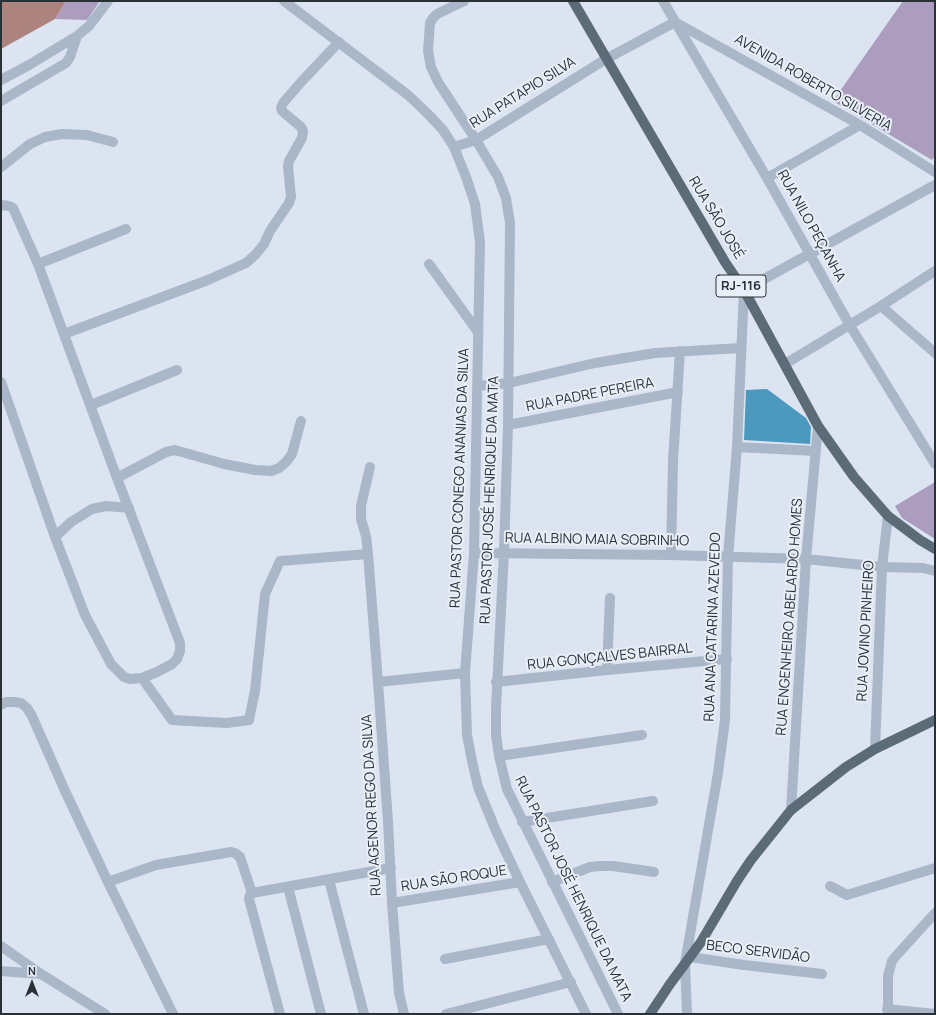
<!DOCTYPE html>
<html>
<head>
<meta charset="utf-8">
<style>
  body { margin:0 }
  #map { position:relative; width:936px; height:1015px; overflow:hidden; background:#dde4f1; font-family:Manrope,sans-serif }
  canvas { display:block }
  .frame { position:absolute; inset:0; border:2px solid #293136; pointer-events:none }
  .north { position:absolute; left:12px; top:963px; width:40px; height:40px; -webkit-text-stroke:3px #e9eff9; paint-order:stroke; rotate:0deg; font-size:11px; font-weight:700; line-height:16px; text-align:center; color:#293136 }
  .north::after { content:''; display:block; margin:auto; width:14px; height:18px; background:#293136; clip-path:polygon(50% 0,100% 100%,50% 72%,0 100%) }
</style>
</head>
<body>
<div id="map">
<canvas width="936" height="1015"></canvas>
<div class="frame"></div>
<div class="north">N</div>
</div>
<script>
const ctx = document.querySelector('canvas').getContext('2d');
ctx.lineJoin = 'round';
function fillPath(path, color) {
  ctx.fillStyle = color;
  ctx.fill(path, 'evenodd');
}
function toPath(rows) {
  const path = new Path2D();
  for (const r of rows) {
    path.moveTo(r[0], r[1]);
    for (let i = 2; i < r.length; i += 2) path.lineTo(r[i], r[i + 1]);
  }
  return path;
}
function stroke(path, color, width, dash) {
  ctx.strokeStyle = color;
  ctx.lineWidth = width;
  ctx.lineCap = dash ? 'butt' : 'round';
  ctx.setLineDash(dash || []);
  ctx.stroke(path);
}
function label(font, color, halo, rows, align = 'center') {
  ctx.font = font + ' Manrope,sans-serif';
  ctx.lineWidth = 4;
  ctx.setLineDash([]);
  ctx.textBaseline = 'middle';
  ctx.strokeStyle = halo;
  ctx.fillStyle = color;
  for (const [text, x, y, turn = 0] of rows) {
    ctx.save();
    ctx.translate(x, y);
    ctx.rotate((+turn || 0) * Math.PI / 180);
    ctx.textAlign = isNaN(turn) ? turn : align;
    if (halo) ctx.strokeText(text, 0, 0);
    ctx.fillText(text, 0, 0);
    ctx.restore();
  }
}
const green = toPath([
  [66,1,100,1,87,20,55,19],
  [903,1,935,1,935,156,932,160,833,101],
  [935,482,935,539,902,518,895,506]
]);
const water = toPath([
  [1,1,66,1,55,19,1,49]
]);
const building = toPath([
  [767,389,806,418,811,427,810,444,744,440,746,390]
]);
const minor = toPath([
  [284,1,408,95,429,115,443,130,454,147,466,177,475,204,480,242,474,553,465,673,467,735,472,761,478,787,496,831,520,882,586,1014],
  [464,1,437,14,433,18,430,23,428,51,431,67,438,82,476,140,498,177,506,198,510,223,508,425,504,552,496,707,496,735,499,756,507,789,618,1014],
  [663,1,767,178,849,324,935,464],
  [1,80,29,65,77,36,89,26,108,1],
  [1,101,66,63,70,57,77,36],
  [454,147,476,140,606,59,675,22,860,125,935,172],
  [1,167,30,144,45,137,62,134,87,135,113,142],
  [767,178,860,125],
  [1,205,9,206,13,208,38,264,117,478,180,643,180,651,177,659,172,664,157,672,142,678,130,679,124,677,111,664,85,615,55,537,1,382],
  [38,264,126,229],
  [429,264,478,332],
  [881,306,935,353],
  [64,334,208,280,246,263,256,254,264,244,270,231,289,203,291,197,288,166,289,161,302,138,303,131,301,127,282,111,281,108,283,103,302,81,339,42],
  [785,364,881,306,935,271],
  [478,386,509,383,595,363,655,353,741,348],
  [91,405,177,370],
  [508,425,678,392],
  [737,447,816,451],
  [370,467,361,506,361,519,366,536,368,554,378,682],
  [117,478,166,452,175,450,224,464,255,470,271,471,279,468,286,462,292,454,301,421],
  [55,537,71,522,92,509,106,506,129,508],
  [474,553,671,555,806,559,882,567,923,568,935,571],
  [671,555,673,461,680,351],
  [607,670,610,598],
  [142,678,172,720,227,723,249,720,255,691,265,594,280,561,368,554],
  [496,682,607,670,727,659],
  [1,705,6,702,14,702,21,703,27,708,32,716,65,791,108,882,173,1014],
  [875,749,882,567,888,516],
  [499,756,642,735],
  [791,810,806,559,818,426],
  [522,822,653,801],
  [329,880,364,1014],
  [108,882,156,865,231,852,235,853,240,857,252,893],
  [552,882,590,867,600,866,613,866,654,872],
  [830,886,847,895,935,868],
  [288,887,321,1014],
  [392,903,520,882],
  [1,946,41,974,105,1014],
  [690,957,744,965,822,974],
  [445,959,549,939],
  [1,971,41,974],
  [887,1009,935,1014],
  [280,1014,249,899,250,895,252,893,391,868],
  [404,1014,399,993,392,903,388,821,378,682,465,673],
  [446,1014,571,982],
  [687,1014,685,963,718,773,725,720,728,557,737,447,744,290,935,185],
  [888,1014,888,976,892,961,895,957,935,913]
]);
const major = toPath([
  [573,1,725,262,744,290,818,426,854,477,888,516,920,540,935,549],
  [650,1014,670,984,701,942,737,881,751,860,791,810,846,767,875,749,935,720]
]);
const shields = [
  [741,286,50]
];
const shieldNames = [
  ["RJ-116",741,286]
];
const streetNames = [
  ["AVENIDA ROBERTO SILVERIA",813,83,30],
  ["RUA PATAPIO SILVA",523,93,-32],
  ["RUA SÃO JOSÉ",716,218,59],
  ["RUA NILO PEÇANHA",811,226,61],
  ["RUA PADRE PEREIRA",590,395,-11],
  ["RUA PASTOR CONEGO ANANIAS DA SILVA",460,478,-88],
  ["RUA PASTOR JOSÉ HENRIQUE DA MATA",490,500,-88],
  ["RUA ALBINO MAIA SOBRINHO",597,540,1],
  ["RUA ENGENHEIRO ABELARDO HOMES",790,617,-86],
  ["RUA ANA CATARINA AZEVEDO",713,627,-88],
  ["RUA JOVINO PINHEIRO",866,631,-87],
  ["RUA GONÇALVES BAIRRAL",610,657,-6],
  ["RUA AGENOR REGO DA SILVA",372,805,-93],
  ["RUA SÃO ROQUE",454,879,-9],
  ["RUA PASTOR JOSÉ HENRIQUE DA MATA",573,889,64],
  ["BECO SERVIDÃO",758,952,7]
];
fillPath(green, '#ac9dbf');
fillPath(water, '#ac837d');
fillPath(building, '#4c99bf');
stroke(minor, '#a9b7c8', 10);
stroke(major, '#5b6b77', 10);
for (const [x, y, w] of shields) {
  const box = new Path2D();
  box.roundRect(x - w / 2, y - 11, w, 22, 3);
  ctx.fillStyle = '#e9eff9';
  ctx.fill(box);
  stroke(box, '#293136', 1);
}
label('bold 13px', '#293136', null, shieldNames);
label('14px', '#293136', '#e9eff9', streetNames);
</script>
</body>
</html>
